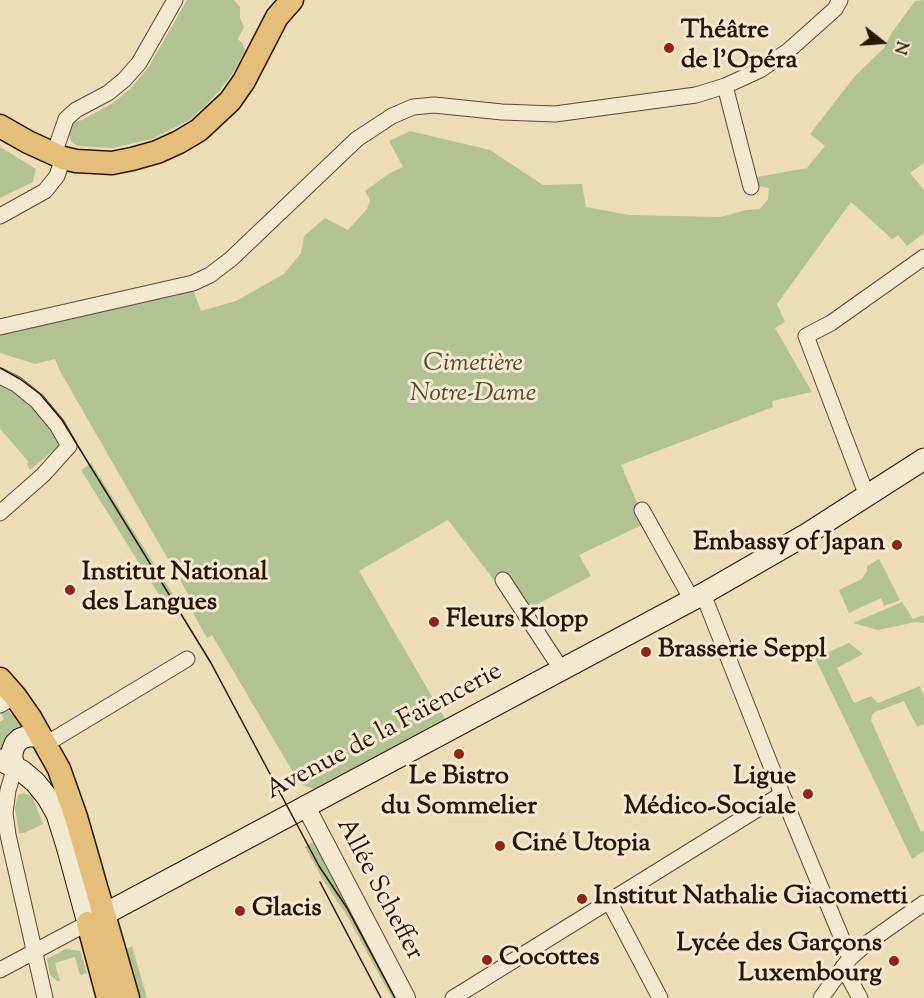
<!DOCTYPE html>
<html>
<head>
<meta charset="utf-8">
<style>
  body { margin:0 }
  #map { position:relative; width:924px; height:998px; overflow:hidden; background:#edddb7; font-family:"Sorts Mill Goudy",serif }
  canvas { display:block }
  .north { position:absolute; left:852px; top:12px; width:60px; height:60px; -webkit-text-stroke:4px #f3e9d0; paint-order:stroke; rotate:107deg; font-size:16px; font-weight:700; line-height:24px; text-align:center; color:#2a1608 }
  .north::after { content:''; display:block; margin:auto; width:21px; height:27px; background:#2a1608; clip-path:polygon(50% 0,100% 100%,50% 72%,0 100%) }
</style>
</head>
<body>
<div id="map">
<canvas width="924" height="998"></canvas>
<div class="north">N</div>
</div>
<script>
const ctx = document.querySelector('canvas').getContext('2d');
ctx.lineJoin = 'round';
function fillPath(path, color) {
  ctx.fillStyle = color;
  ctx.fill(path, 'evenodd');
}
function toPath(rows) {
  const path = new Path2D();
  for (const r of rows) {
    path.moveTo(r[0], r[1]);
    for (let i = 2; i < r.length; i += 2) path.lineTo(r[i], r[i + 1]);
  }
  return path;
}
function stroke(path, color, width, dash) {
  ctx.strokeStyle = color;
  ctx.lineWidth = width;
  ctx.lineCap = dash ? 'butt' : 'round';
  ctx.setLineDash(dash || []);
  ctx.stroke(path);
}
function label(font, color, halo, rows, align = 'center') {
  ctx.font = font + ' "Sorts Mill Goudy",serif';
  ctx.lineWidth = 6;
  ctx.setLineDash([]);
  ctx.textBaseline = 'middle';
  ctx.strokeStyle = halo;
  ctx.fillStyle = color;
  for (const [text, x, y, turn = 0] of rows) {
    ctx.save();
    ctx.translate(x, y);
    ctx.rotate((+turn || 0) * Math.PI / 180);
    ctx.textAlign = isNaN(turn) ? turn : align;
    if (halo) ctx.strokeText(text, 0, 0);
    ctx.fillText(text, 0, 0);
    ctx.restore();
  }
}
const green = toPath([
  [187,0,234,0,240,7,240,18,244,27,238,39,243,44,245,51,234,71,221,89,207,104,189,120,152,139,112,148,77,146,71,141,69,135,71,123,82,120,113,103,131,88,148,68],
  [924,0,924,163,910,173,924,190,924,233,907,246,898,235,892,239,851,202,777,304,785,322,775,328,812,392,772,401,773,407,621,465,646,523,579,555,591,576,530,608,508,577,497,584,448,520,359,571,445,719,314,789,300,784,212,635,207,638,189,606,194,604,192,601,60,371,55,359,35,364,0,353,0,332,192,287,201,311,236,301,284,274,301,253,304,236,325,218,348,230,367,209,370,200,365,191,390,173,403,167,389,141,410,131,490,150,543,185,582,184,586,207,629,215,721,217,746,210,760,209,768,199,769,188,758,186,757,177,807,168,825,146,810,134,855,76,884,48,893,31,915,1],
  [0,147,36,169,33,182,0,198],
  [3,383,30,401,62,443,30,470,27,464,29,462,0,429,0,385],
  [91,463,179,604,169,611,81,470],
  [879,559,900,600,884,606,881,598,849,613,839,590,862,579,867,571,867,566],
  [902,602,913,619,924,615,924,623,916,622,878,630,853,623],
  [849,643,863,654,837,668,854,703,871,696,878,703,920,686,924,697,924,724,917,727,904,701,875,712,872,715,871,720,921,832,924,831,924,851,912,859,815,658],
  [3,703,22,728,3,752,0,751,0,722,4,719,0,712],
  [23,793,32,796,43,824,24,833,19,833,15,808,18,795],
  [316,840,396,998,392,998,346,914,323,880,305,847],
  [132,946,147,998,140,998,126,949],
  [66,949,80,951,87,973,80,975,75,957,55,963,60,981,57,981,50,975,47,959]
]);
const minor = toPath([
  [725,86,751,187],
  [54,154,66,119,76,110,108,93,124,80,139,63,175,0],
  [0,216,45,191,57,176,63,158],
  [0,327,193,283,210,275,231,259,357,139,392,116,413,107,434,105,502,112,555,114,696,95,725,86,760,70,788,51,835,9,840,0],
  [0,376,16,384,37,401,57,425,69,446,43,475,0,513],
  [867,496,806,336,831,323,924,257],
  [642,510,692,600],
  [503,580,561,669],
  [703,594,782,794,850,958],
  [0,705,15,696],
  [46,744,187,659],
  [15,767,8,790,5,813,8,835,45,998],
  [609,901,660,998],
  [843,967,860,998],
  [0,970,88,923],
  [453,998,782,794],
  [821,998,850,958,866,944,924,903]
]);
const tertiary = toPath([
  [305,805,406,998]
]);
const secondary = toPath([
  [0,760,22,771,35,782,48,798,57,814,67,846,88,923,703,594,807,534,924,459],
  [15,767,12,760,12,752,15,744,20,739,28,736,36,736,43,739]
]);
const primary = toPath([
  [0,126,28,142,63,158,76,161,112,163,132,159,157,152,179,142,199,130,230,101,244,81,277,17,292,0],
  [0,679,15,696,31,719,59,769,76,817,128,998],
  [88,923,108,998]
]);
const tram = toPath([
  [0,368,20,379,40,394,62,420,211,663,319,866,347,908,395,998],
  [320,882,381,998]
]);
const markers = [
  [669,48,6,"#8f2418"],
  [897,545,6,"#8f2418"],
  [70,590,6,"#8f2418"],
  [434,622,6,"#8f2418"],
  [646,652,6,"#8f2418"],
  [459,754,6,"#8f2418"],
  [808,794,6,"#8f2418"],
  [500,846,6,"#8f2418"],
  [582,899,6,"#8f2418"],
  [240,911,6,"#8f2418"],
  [487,960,6,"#8f2418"],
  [894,961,6,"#8f2418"]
];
const poiNames = [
  ["Théâtre",681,33],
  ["de l'Opéra",681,63],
  ["Embassy of Japan",885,545,"right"],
  ["Institut National",82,575],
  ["des Langues",82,605],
  ["Fleurs Klopp",446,622],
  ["Brasserie Seppl",658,652],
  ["Le Bistro",459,779,"center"],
  ["du Sommelier",459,809,"center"],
  ["Ligue",796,779,"right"],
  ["Médico-Sociale",796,809,"right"],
  ["Ciné Utopia",512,846],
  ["Institut Nathalie Giacometti",594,899],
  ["Glacis",252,911],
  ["Lycée des Garçons",882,946,"right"],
  ["Luxembourg",882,976,"right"],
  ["Cocottes",499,960]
];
const parkNames = [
  ["Cimetière",473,366],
  ["Notre-Dame",473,396]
];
const streetNames = [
  ["Avenue de la Faïencerie",385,733,-28],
  ["Allée Scheffer",378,890,62]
];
fillPath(green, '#b2c293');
stroke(minor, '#5b4834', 17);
stroke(tertiary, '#5b4834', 20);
stroke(secondary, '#2a1608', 23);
stroke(primary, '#2a1608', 25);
stroke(minor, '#f3e9d0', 15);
stroke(tertiary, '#f3e9d0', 18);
stroke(secondary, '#f3e9d0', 21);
stroke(primary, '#e6be7c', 22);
stroke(tram, '#2a1608', 1.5);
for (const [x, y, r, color] of markers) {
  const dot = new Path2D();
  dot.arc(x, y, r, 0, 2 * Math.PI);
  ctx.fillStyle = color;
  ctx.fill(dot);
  stroke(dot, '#f3e9d0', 2);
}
label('bold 26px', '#2a1608', '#f3e9d0', poiNames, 'left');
label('italic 26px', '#534a32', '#f3e9d0', parkNames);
label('26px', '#2a1608', '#f3e9d0', streetNames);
</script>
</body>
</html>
